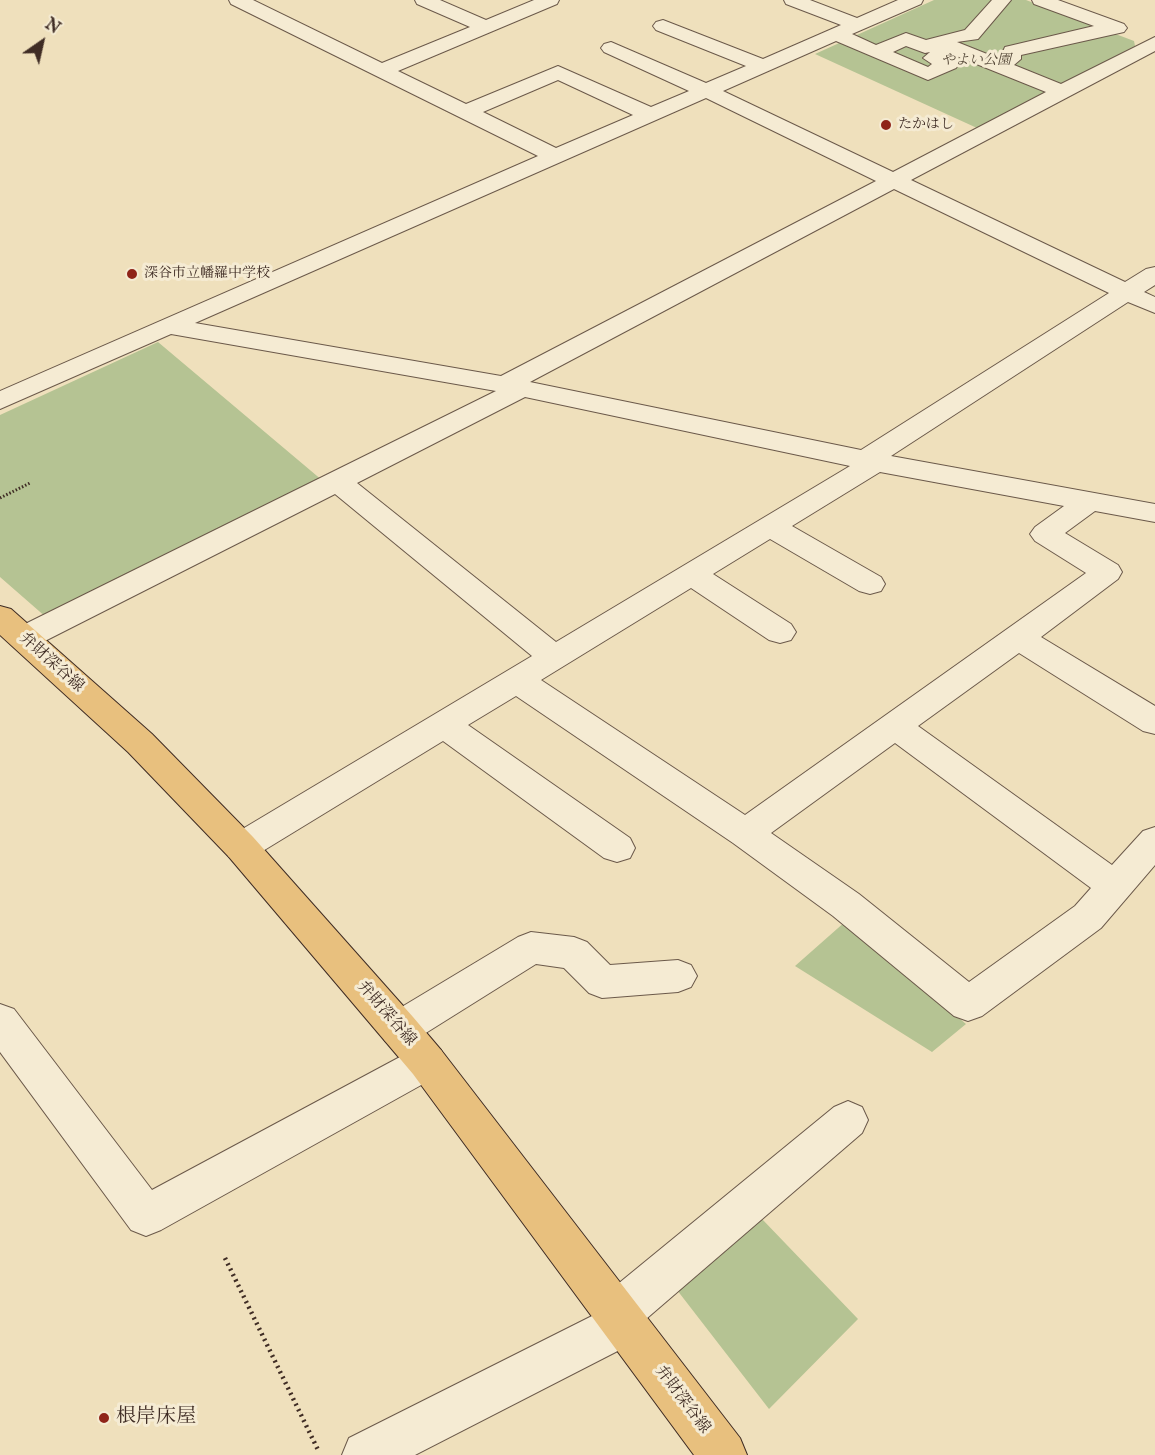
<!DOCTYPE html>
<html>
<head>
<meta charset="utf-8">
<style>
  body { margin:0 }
  #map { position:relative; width:1155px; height:1455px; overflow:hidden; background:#efe0bc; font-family:"IM FELL English",serif }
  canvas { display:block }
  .north { position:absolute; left:12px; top:12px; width:60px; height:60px; -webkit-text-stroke:4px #f5ebd3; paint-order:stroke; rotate:34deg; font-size:16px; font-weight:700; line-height:24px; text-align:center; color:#3f2c24 }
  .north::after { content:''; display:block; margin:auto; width:21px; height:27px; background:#3f2c24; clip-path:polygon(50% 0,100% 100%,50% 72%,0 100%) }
</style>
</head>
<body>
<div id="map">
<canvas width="1155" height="1455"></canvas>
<div class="north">N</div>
</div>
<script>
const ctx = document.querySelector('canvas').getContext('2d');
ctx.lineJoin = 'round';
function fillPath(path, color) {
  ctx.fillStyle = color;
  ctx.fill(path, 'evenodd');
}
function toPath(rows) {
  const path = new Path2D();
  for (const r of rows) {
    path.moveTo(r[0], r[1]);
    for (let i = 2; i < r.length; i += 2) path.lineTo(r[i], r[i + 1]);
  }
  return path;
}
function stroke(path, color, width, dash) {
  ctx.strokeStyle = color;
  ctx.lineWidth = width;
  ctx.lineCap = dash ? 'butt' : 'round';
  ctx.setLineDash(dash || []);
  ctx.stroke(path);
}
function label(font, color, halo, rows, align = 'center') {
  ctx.font = font + ' "IM FELL English","Noto Serif JP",serif';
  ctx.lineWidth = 6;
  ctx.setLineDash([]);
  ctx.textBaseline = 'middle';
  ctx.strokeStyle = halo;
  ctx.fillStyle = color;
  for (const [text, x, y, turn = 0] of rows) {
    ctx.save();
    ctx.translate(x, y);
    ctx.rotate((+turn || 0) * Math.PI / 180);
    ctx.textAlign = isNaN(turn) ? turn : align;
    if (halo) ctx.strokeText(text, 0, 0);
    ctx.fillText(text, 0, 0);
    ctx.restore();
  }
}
const green = toPath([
  [934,0,1026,0,1134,41,1135,46,977,128,815,54],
  [158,342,323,481,47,618,0,577,0,415],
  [846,921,966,1024,932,1052,795,966],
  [762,1219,858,1319,769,1409,677,1290]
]);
const pathFar1 = toPath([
  [0,498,30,483]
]);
const path = toPath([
  [225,1258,319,1452]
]);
const minor = toPath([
  [229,0,253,0,382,63,470,27,417,4,415,0,440,0,486,20,534,0,559,0,557,4,398,71,466,104,558,66,651,107,689,91,604,52,601,48,604,44,611,42,706,83,746,66,656,30,653,26,656,22,663,20,763,59,841,25,786,4,784,0,810,0,857,18,898,0,923,0,921,4,852,34,876,45,906,33,926,40,965,30,992,0,1011,0,978,39,957,42,997,58,1001,56,1005,47,1094,26,1034,4,1032,0,1058,0,1124,24,1127,28,1124,32,1021,55,1021,59,1014,65,1061,84,1155,37,1155,51,911,180,1125,282,1146,269,1155,267,1155,285,1144,292,1155,297,1155,313,1128,302,891,456,1155,504,1155,522,1095,511,1065,533,1118,565,1122,572,1118,579,1041,637,1155,706,1155,734,1143,731,1019,653,918,726,1112,865,1143,831,1155,827,1155,865,1101,928,982,1016,968,1021,954,1016,833,916,733,843,516,696,468,725,630,838,635,848,630,858,617,862,604,858,443,741,253,857,241,861,229,857,223,847,229,837,532,656,335,494,35,646,24,649,13,646,8,638,13,630,496,391,171,334,0,409,0,391,538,156,231,4,229,0],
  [836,41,928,80,956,68,959,64,956,60,949,57,954,55,1046,92,893,172,723,91,836,41],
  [906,46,925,53,930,52,923,58,932,64,928,67,893,52,906,46],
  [558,80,633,115,556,148,483,112,558,80],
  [706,98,876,181,501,376,195,323,706,98],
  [894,189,1109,293,861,450,530,382,894,189],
  [525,397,850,466,556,642,357,483,525,397],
  [880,472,1064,506,1035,527,1030,534,1035,541,1086,573,745,815,541,680,691,588,769,640,780,643,791,640,796,632,791,624,713,574,770,539,859,591,870,594,881,591,885,584,881,577,792,526,880,472],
  [895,743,1091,888,1075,906,969,982,859,894,771,833,895,743],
  [531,932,574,937,587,942,610,965,678,960,691,965,697,976,691,987,678,992,602,998,589,993,564,968,536,964,413,1041,399,1046,385,1041,380,1029,385,1017,518,937,531,932],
  [0,1004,14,1009,152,1190,413,1050,427,1044,441,1050,447,1062,441,1074,161,1230,146,1236,131,1230,0,1052,0,1004],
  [848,1101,862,1107,868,1120,862,1133,646,1319,647,1323,641,1339,415,1455,342,1455,349,1438,596,1314,602,1297,834,1107,848,1101]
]);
const major = toPath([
  [0,606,11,609,152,734,253,837,413,1017,441,1050,740,1438,747,1455,694,1455,413,1074,229,857,128,752,0,635,0,606]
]);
const markers = [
  [886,125,6,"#8f2418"],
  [132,274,6,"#8f2418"],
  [104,1418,6,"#8f2418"]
];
const farParknames = [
  ["やよい公園",976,61]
];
const farPoinames = [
  ["たかはし",898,125],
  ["深谷市立幡羅中学校",144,274]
];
const streetNames = [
  ["弁財深谷線",51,663,42],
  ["弁財深谷線",386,1014,49],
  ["弁財深谷線",682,1400,53]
];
const nearPoinames = [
  ["根岸床屋",116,1418]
];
fillPath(green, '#b5c393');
stroke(minor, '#6b594a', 2);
stroke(major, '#3f2c24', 2);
stroke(pathFar1, '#3f2c24', 3, [1.5, 2]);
stroke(path, '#3f2c24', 4.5, [2, 4]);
fillPath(minor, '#f5ebd3');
fillPath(major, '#e8c07e');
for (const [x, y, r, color] of markers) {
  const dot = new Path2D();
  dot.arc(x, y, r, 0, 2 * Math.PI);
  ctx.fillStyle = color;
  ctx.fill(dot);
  stroke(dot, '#f5ebd3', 2);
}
label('italic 14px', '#574a3a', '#f5ebd3', farParknames);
label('14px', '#3f2c24', '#f5ebd3', farPoinames, 'left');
label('16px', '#3f2c24', '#f5ebd3', streetNames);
label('20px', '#3f2c24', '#f5ebd3', nearPoinames, 'left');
</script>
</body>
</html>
